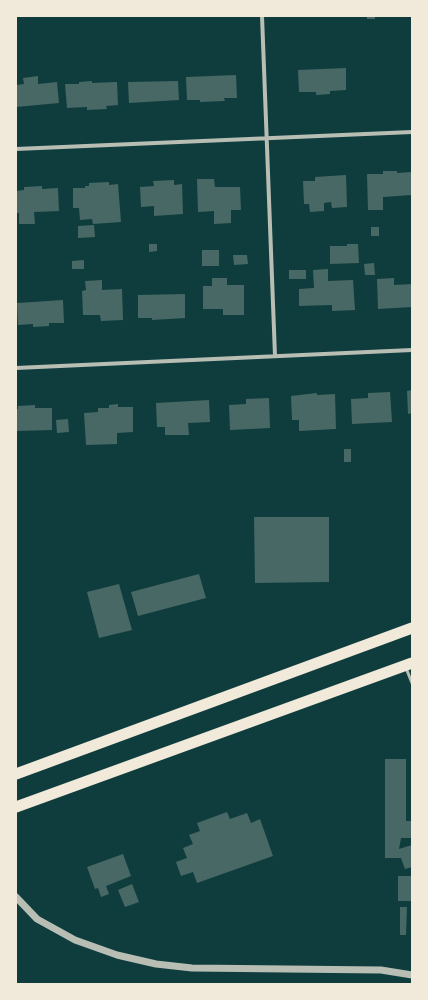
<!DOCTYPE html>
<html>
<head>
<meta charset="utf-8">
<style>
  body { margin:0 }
  #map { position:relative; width:428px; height:1000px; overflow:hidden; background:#0f3d3e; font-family:"Open Sans",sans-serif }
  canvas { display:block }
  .frame { position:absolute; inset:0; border:17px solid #f1e9da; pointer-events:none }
</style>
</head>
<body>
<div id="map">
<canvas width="428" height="1000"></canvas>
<div class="frame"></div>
</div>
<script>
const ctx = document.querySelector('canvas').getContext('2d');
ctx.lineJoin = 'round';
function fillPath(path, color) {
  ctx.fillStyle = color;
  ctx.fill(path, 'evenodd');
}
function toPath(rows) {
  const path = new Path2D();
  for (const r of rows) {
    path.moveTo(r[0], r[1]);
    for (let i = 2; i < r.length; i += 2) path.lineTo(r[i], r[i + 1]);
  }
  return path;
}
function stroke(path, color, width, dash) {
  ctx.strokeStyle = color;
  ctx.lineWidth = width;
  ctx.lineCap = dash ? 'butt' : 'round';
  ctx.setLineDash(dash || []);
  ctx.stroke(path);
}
const building = toPath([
  [367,16,375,16,375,19,367,19],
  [346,68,346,90,330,91,330,94,316,95,316,92,299,92,298,70],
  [236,75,237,98,224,98,225,101,200,102,200,100,187,100,186,77],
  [38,76,38,84,57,82,59,103,16,107,16,85,24,84,23,78],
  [92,81,92,83,117,82,118,105,106,106,107,109,87,110,87,107,67,108,65,84,79,84,79,82],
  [178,81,179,100,129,103,128,82],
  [383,171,397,171,397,173,412,172,412,195,383,197,383,210,368,210,367,174,383,174],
  [346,175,347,207,332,208,331,202,324,203,324,211,310,212,309,204,304,204,303,181,315,181,315,177],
  [197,179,214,179,215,187,240,187,241,210,231,210,231,223,214,224,214,211,198,212],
  [174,180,174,185,182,184,183,214,154,216,154,206,141,207,140,187,154,186,153,181],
  [109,182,109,185,118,184,121,222,93,224,92,219,80,220,79,208,73,208,73,188,85,188,85,186,89,186,89,183],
  [42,186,42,189,58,188,59,211,34,212,35,224,19,224,19,213,16,213,16,191,24,190,24,187],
  [94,225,95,237,78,238,78,226],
  [371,227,379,227,379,236,371,236],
  [149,244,157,244,157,251,149,252],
  [347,244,358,244,359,263,330,264,330,246,347,246],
  [202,250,219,250,219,266,202,266],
  [233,255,247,255,248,264,234,265],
  [84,260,84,269,72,269,72,261],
  [374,263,375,275,365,275,364,264],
  [328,269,328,281,353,280,355,310,332,311,332,305,299,306,299,289,314,288,313,270],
  [289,270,306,270,306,279,289,279],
  [212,278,227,278,227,285,244,285,244,315,223,315,223,309,203,309,203,286,212,286],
  [394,278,394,285,412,284,412,307,378,309,377,279],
  [102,280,102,290,122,289,123,320,101,321,100,315,83,315,82,291,86,290,85,281],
  [185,294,185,318,152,320,152,318,138,318,138,295],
  [63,300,64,323,49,323,49,326,33,327,33,324,18,325,17,303],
  [412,390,412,413,408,414,407,391],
  [390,392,392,422,352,424,351,399,368,398,368,393],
  [317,393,317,395,335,394,336,429,299,431,299,420,292,420,291,396],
  [269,398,270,428,230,430,229,405,246,404,246,399],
  [209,400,210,422,188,423,189,435,165,435,165,427,157,427,156,403],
  [118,404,118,407,133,407,133,432,117,433,117,444,86,445,84,413,98,412,98,408,109,408,109,405],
  [35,405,35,408,52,408,52,430,16,431,16,409,18,409,18,406],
  [68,419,69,432,57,433,56,420],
  [344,449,351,449,351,462,344,462],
  [254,517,329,517,329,582,255,583],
  [199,574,206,598,138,616,131,592],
  [119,584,132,630,99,638,87,592],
  [385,759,406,759,406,821,412,821,412,838,401,838,399,849,412,845,412,867,405,869,401,858,385,858],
  [227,812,230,819,247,813,251,823,260,819,273,856,197,883,193,872,181,876,176,862,187,858,183,848,193,844,189,835,200,831,197,823],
  [123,854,131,876,106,886,109,894,101,897,98,888,95,889,87,867],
  [398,876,412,876,412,901,398,901],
  [132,884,139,902,125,907,118,890],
  [400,907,407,907,406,935,400,935]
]);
const service = toPath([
  [406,668,412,683]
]);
const minor = toPath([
  [262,16,275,356],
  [16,149,412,132],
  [16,368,412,350]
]);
const tertiary = toPath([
  [16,897,37,919,75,940,117,955,156,964,192,968,381,970,412,975]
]);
const trunk = toPath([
  [16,774,412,628],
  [16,807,412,663]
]);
fillPath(building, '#486865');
stroke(service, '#b8beb3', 3);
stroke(minor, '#b8beb3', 4);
stroke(tertiary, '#b8beb3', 7);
stroke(trunk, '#f1e9da', 11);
</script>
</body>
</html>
